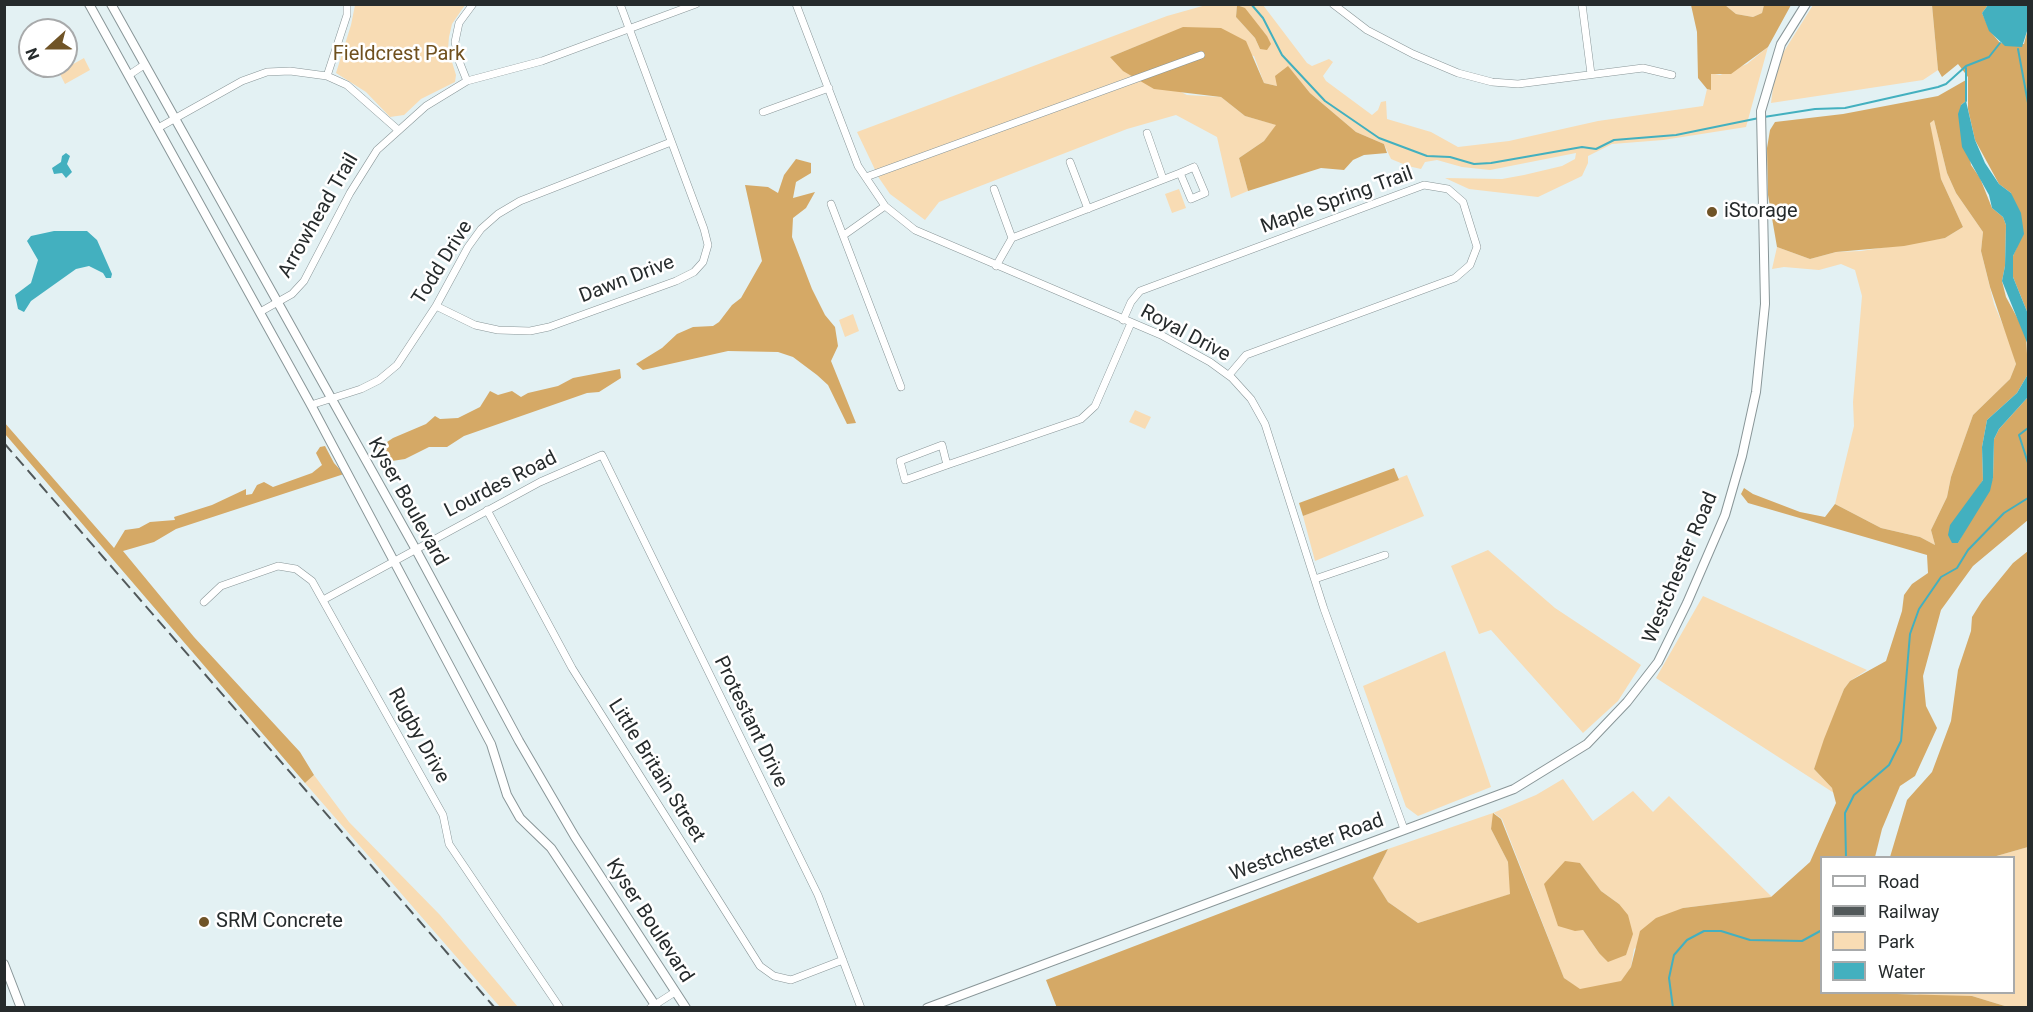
<!DOCTYPE html>
<html>
<head>
<meta charset="utf-8">
<style>
  body { margin:0 }
  #map { position:relative; width:2033px; height:1012px; overflow:hidden; background:#e3f1f3; font-family:Roboto,sans-serif }
  canvas { display:block }
  .frame { position:absolute; inset:0; border:6px solid #262b2c; pointer-events:none }
  .legend { position:absolute; left:1820px; top:856px; width:195px; height:138px; box-sizing:border-box; background:#fff; border:2px solid #a8aaab; margin:0; padding:8px 10px; list-style:none; font-size:18px; color:#262b2c }
  .legend li { display:flex; align-items:center; gap:12px; height:30px }
  .legend b { width:30px; border:2px solid #a8aaab }
  .north { position:absolute; left:18px; top:18px; width:60px; height:60px; box-sizing:border-box; background:#fff; border:2px solid #a8aaab; border-radius:50%; rotate:249deg; font-size:16px; font-weight:700; line-height:24px; text-align:center; color:#262b2c }
  .north::after { content:''; display:block; margin:auto; width:21px; height:27px; background:#705427; clip-path:polygon(50% 0,100% 100%,50% 72%,0 100%) }
</style>
</head>
<body>
<div id="map">
<canvas width="2033" height="1012"></canvas>
<div class="frame"></div>
<ul class="legend">
<li><b style="height:8px;background:#fff"></b>Road</li>
<li><b style="height:8px;background:#52595a"></b>Railway</li>
<li><b style="height:16px;background:#f8dcb4"></b>Park</li>
<li><b style="height:16px;background:#43b0bf"></b>Water</li>
</ul>
<div class="north">N</div>
</div>
<script>
const ctx = document.querySelector('canvas').getContext('2d');
ctx.lineJoin = 'round';
function fillPath(path, color) {
  ctx.fillStyle = color;
  ctx.fill(path, 'evenodd');
}
function toPath(rows) {
  const path = new Path2D();
  for (const r of rows) {
    path.moveTo(r[0], r[1]);
    for (let i = 2; i < r.length; i += 2) path.lineTo(r[i], r[i + 1]);
  }
  return path;
}
function stroke(path, color, width, dash) {
  ctx.strokeStyle = color;
  ctx.lineWidth = width;
  ctx.lineCap = dash ? 'butt' : 'round';
  ctx.setLineDash(dash || []);
  ctx.stroke(path);
}
function label(font, color, halo, rows, align = 'center') {
  ctx.font = font + ' Roboto,sans-serif';
  ctx.lineWidth = 5;
  ctx.setLineDash([]);
  ctx.textBaseline = 'middle';
  ctx.strokeStyle = halo;
  ctx.fillStyle = color;
  for (const [text, x, y, turn = 0] of rows) {
    ctx.save();
    ctx.translate(x, y);
    ctx.rotate((+turn || 0) * Math.PI / 180);
    ctx.textAlign = isNaN(turn) ? turn : align;
    if (halo) ctx.strokeText(text, 0, 0);
    ctx.fillText(text, 0, 0);
    ctx.restore();
  }
}
const green = toPath([
  [355,5,465,5,452,24,449,37,448,49,456,75,455,82,421,99,404,115,390,117,366,92,336,73,351,25],
  [1206,5,1237,5,1236,17,1255,38,1260,49,1267,36,1240,5,1263,5,1307,63,1312,66,1329,59,1333,62,1323,76,1326,81,1372,115,1378,110,1381,102,1386,101,1387,119,1431,132,1458,147,1509,141,1598,121,1703,106,1707,89,1710,90,1710,73,1720,75,1747,64,1768,47,1746,127,1663,140,1612,144,1588,156,1588,163,1582,176,1538,197,1469,189,1445,178,1502,179,1524,175,1562,166,1575,159,1576,153,1490,170,1462,167,1437,160,1425,162,1421,169,1408,166,1391,159,1384,144,1356,132,1310,93,1288,67,1277,86,1264,83,1254,56,1154,39,1110,57,1187,95,1221,97,1245,116,1277,125,1264,141,1239,158,1248,191,1231,198,1217,137,1176,115,1127,129,939,202,925,220,890,194,879,178,857,132,1167,16],
  [1725,5,1770,5,1764,5,1762,13,1753,17,1736,14],
  [1813,5,1932,5,1938,70,1923,80,1771,103,1774,80,1783,53],
  [84,58,90,70,65,84,59,72],
  [1934,120,1947,173,1956,193,1983,232,1981,251,1994,304,2010,342,2016,364,2010,379,1973,415,1951,477,1947,497,1931,530,1935,545,1920,537,1881,528,1835,504,1854,426,1853,402,1862,296,1855,270,1841,264,1819,270,1784,267,1772,269,1777,247,1810,259,1836,252,1861,251,1945,238,1963,227,1941,179,1934,152,1930,122],
  [1179,189,1186,208,1172,213,1165,194],
  [853,314,859,331,845,337,839,320],
  [1135,410,1151,417,1145,429,1129,422],
  [1407,475,1424,516,1315,561,1303,516],
  [1488,550,1555,608,1641,665,1618,701,1583,733,1491,630,1479,634,1451,566],
  [1703,596,1867,670,1850,681,1844,689,1814,769,1832,788,1834,793,1656,678],
  [1445,651,1491,787,1418,816,1406,807,1363,686],
  [314,775,349,822,440,915,518,1007,500,1007,305,783],
  [1563,779,1593,821,1633,791,1653,812,1669,796,1772,897,1683,908,1634,949,1631,967,1621,982,1580,990,1564,978,1502,819,1494,813,1491,829,1508,862,1511,894,1418,923,1388,902,1373,878,1388,849,1493,813,1536,795],
  [1580,863,1601,891,1619,904,1599,953,1583,930],
  [2028,847,2028,1006,2008,1007,1972,996,1923,996,1913,993,2014,992,2014,858,1993,857]
]);
const forest = toPath([
  [1237,5,1245,8,1267,36,1271,44,1267,50,1260,49,1255,38,1236,17],
  [1691,5,1725,5,1736,14,1753,17,1762,13,1764,5,1791,5,1768,47,1731,74,1711,74,1711,90,1707,89,1698,78,1697,32],
  [1932,5,1988,5,1982,13,1990,31,2000,43,2024,44,2028,28,2028,314,2013,277,2013,256,2017,247,2011,193,1999,184,1975,140,1968,109,1968,77,1958,64,1942,77,1938,70],
  [1183,27,1221,28,1246,41,1264,83,1277,86,1275,76,1288,66,1310,93,1356,132,1384,144,1387,153,1364,155,1353,160,1344,170,1321,168,1248,191,1239,158,1264,141,1276,125,1245,116,1221,97,1154,89,1123,71,1110,57],
  [1966,80,1966,101,1961,105,1971,165,1980,178,1992,208,2003,217,2006,225,2005,266,2002,281,2006,297,2026,334,2028,374,2017,393,1987,420,1982,447,1983,480,1969,502,1958,543,1993,478,1994,439,1999,429,2028,397,2028,520,1973,566,1941,610,1923,676,1926,706,1937,728,1915,776,1900,786,1882,829,1875,857,1822,858,1822,992,1972,996,2008,1007,1057,1008,1046,980,1388,849,1373,878,1388,902,1418,923,1510,894,1508,862,1491,829,1493,813,1501,819,1564,978,1580,989,1621,981,1631,967,1640,931,1656,918,1683,908,1771,897,1810,862,1836,803,1832,788,1814,769,1824,739,1844,689,1850,681,1886,661,1902,611,1904,595,1912,584,1928,573,1927,555,1748,503,1741,494,1744,488,1753,494,1800,512,1825,517,1835,504,1881,528,1920,537,1935,545,1931,530,1947,497,1951,477,1973,415,2010,379,2016,364,1990,287,1981,251,1983,232,1956,193,1947,173,1934,120,1930,123,1941,179,1963,227,1945,238,1904,246,1836,252,1810,259,1777,247,1768,195,1767,148,1770,130,1775,122,1843,114,1938,96],
  [796,159,811,163,811,173,796,182,793,198,815,192,806,208,793,218,792,237,812,289,825,315,835,327,838,346,831,361,856,423,847,424,828,385,817,375,793,357,778,352,728,351,643,370,636,364,662,348,677,334,693,327,713,326,719,322,732,305,741,298,762,261,745,185,768,187,778,193,784,175],
  [620,369,621,378,599,392,587,393,464,436,447,447,429,447,405,459,392,461,381,462,375,450,393,438,426,424,435,416,440,419,458,418,480,407,490,391,498,395,512,391,521,397,528,393,558,386,573,378],
  [4,422,114,548,125,530,139,528,150,522,175,520,174,517,212,505,246,489,246,495,252,494,257,485,264,482,273,487,312,473,322,465,316,453,320,447,325,446,334,463,344,474,176,529,154,542,123,551,194,637,300,752,314,775,305,783,5,434],
  [1394,468,1399,480,1303,516,1299,503],
  [2028,551,2028,847,1993,857,1890,857,1907,800,1932,772,1951,721,1958,670,1971,631,1972,617,1982,601,2013,563],
  [1565,861,1580,863,1601,891,1619,904,1628,915,1633,934,1626,955,1608,962,1599,953,1583,930,1575,931,1558,926,1544,884]
]);
const water = toPath([
  [1988,5,2028,5,2028,28,2022,47,2005,46,1989,31,1982,13],
  [1966,101,1975,140,1985,163,1999,184,2011,193,2021,213,2024,234,2013,256,2013,277,2028,314,2028,345,2002,281,2005,266,2006,225,2003,217,1992,208,1989,195,1962,147,1958,114,1961,105],
  [66,153,70,156,67,164,72,172,66,178,62,173,54,174,52,168,61,162,62,156],
  [54,231,87,231,97,240,112,274,111,278,106,278,103,273,89,266,76,269,31,301,24,312,18,309,15,295,31,283,38,260,27,241,31,236],
  [2028,374,2028,397,1999,429,1994,439,1993,478,1990,491,1958,543,1952,543,1948,535,1950,525,1983,480,1982,447,1987,420,2017,393]
]);
const stream = toPath([
  [1251,4,1263,18,1282,55,1325,101,1379,138,1427,156,1450,157,1474,164,1491,163,1582,147,1596,149,1614,140,1676,135,1759,118],
  [2018,49,2028,103],
  [1966,68,1966,101],
  [1764,117,1815,109,1845,108,1938,87,1946,84,1966,66,1989,57,2000,43],
  [2028,428,2019,435,2028,463],
  [1846,858,1845,813,1854,795,1889,765,1901,741,1910,634,1919,609,1941,577,1957,568,1968,550,2004,513,2028,498],
  [1673,1008,1669,978,1674,955,1687,940,1704,931,1721,931,1750,940,1802,941,1822,930]
]);
const minor = toPath([
  [796,4,858,166,885,206,915,230,1161,335,1210,362,1232,378,1251,399,1265,424,1324,609,1404,829],
  [1333,4,1367,30,1413,54,1458,73,1492,82,1518,84,1643,68,1672,75],
  [1582,4,1591,74],
  [129,75,144,65],
  [327,76,347,15,347,4],
  [467,81,459,61,455,42,459,23,473,4],
  [763,112,829,88],
  [158,128,242,81,267,72,290,71,327,76,347,85,397,129],
  [1147,133,1163,179],
  [1070,162,1088,209],
  [1194,167,1205,193,1191,199,1180,173,1194,167],
  [866,177,1201,55],
  [994,189,1012,238,996,266],
  [831,204,901,387],
  [844,235,885,206],
  [1012,238,1180,173],
  [436,306,475,325,498,330,530,331,549,327,676,281,694,272,703,262,708,245,704,229,620,4],
  [260,312,292,294,304,281,350,193,377,150,426,106,467,81,542,61,696,4],
  [1123,320,1131,302,1140,291,1424,185,1448,189,1463,202,1477,247,1470,265,1455,278,1246,355,1229,375],
  [311,405,361,389,379,380,397,365,436,306,468,247,481,229,498,214,520,201,671,142],
  [947,465,942,445,900,461,905,480,947,465,1081,419,1095,406,1131,323],
  [487,510,572,668,760,966,774,976,791,980,843,960],
  [1315,579,1385,555],
  [323,600,540,482,602,455,818,895,861,1008],
  [204,602,221,586,278,566,296,569,312,581,443,815,449,844,560,1008],
  [650,1008,675,992]
]);
const tertiary = toPath([
  [89,4,311,405,491,744,507,795,520,818,551,848,657,1008],
  [111,4,415,548,519,741,575,837,686,1008],
  [4,964,21,1008],
  [927,1008,1514,789,1587,744,1627,702,1658,662,1687,603,1725,515,1742,456,1756,392,1765,304,1761,111,1781,44,1806,4]
]);
const rail = toPath([
  [4,443,495,1008]
]);
const markers = [
  [1712,212,6,"#705427"],
  [204,922,6,"#705427"]
];
const parkNames = [
  ["Fieldcrest Park",399,55]
];
const streetNames = [
  ["Maple Spring Trail",1337,201,-20],
  ["Arrowhead Trail",319,216,-60],
  ["Todd Drive",443,263,-58],
  ["Dawn Drive",627,280,-21],
  ["Royal Drive",1185,334,28],
  ["Lourdes Road",501,485,-27],
  ["Kyser Boulevard",407,502,61],
  ["Westchester Road",1681,568,-67],
  ["Protestant Drive",750,722,64],
  ["Rugby Drive",418,736,61],
  ["Little Britain Street",656,771,58],
  ["Westchester Road",1307,848,-20],
  ["Kyser Boulevard",649,921,57]
];
const poiNames = [
  ["iStorage",1724,212],
  ["SRM Concrete",216,922]
];
fillPath(green, '#f8dcb4');
fillPath(forest, '#d5a966');
fillPath(water, '#43b0bf');
stroke(stream, '#43b0bf', 2);
stroke(minor, '#899698', 8);
stroke(tertiary, '#899698', 10);
stroke(minor, '#fff', 7);
stroke(tertiary, '#fff', 8);
stroke(rail, '#52595a', 2, [12, 6]);
for (const [x, y, r, color] of markers) {
  const dot = new Path2D();
  dot.arc(x, y, r, 0, 2 * Math.PI);
  ctx.fillStyle = color;
  ctx.fill(dot);
  stroke(dot, '#fff', 2);
}
label('20px', '#6f501e', '#fff', parkNames);
label('20px', '#262b2c', '#fff', streetNames);
label('20px', '#262b2c', '#fff', poiNames, 'left');
</script>
</body>
</html>
